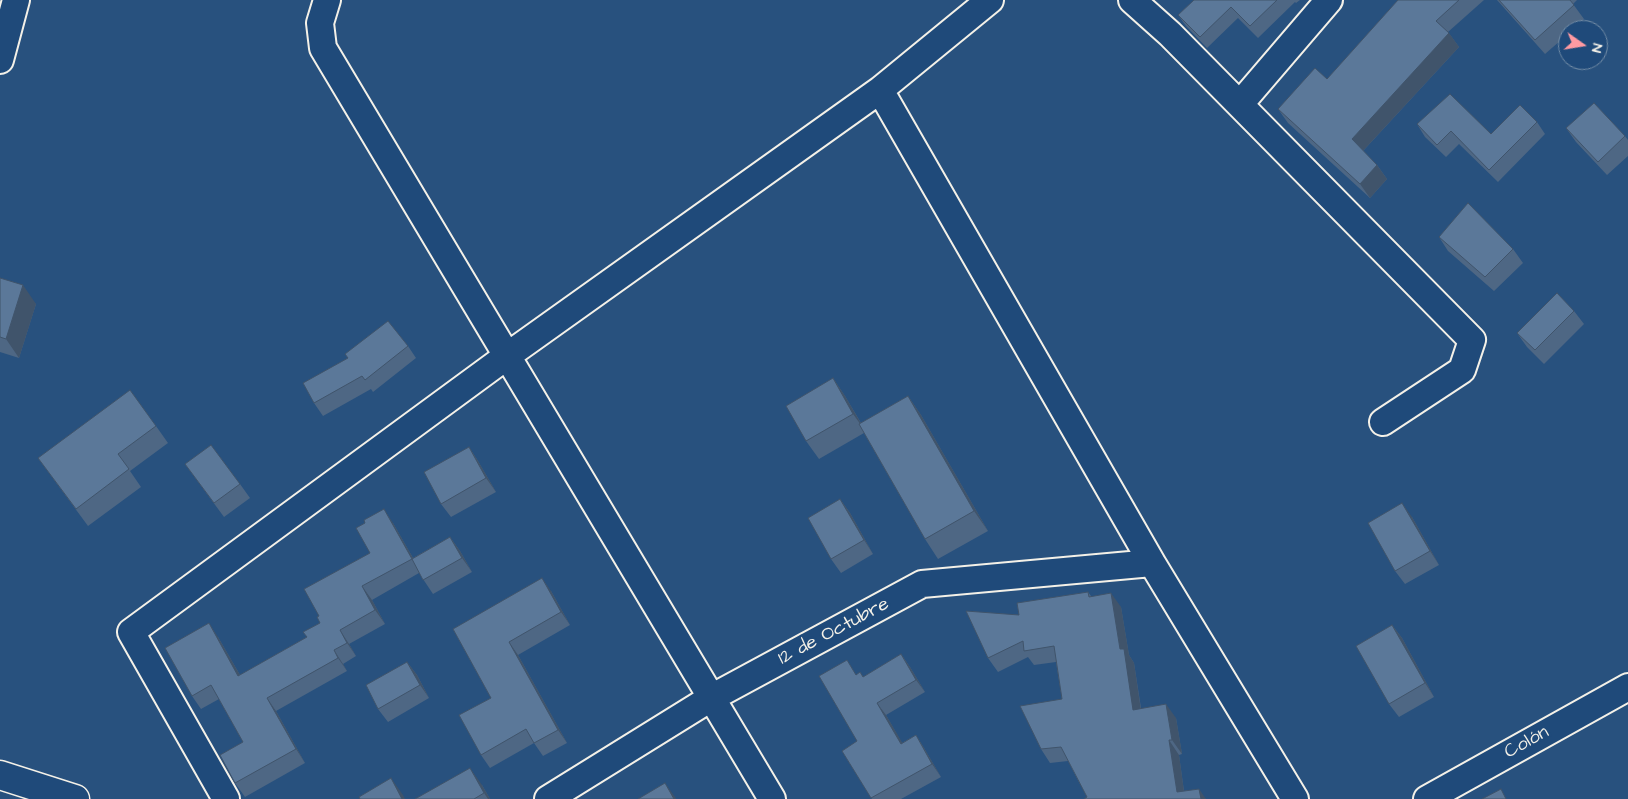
<!DOCTYPE html>
<html>
<head>
<meta charset="utf-8">
<style>
  body { margin:0 }
  #map { position:relative; width:1628px; height:799px; overflow:hidden; background:#28517e; font-family:"Architects Daughter",sans-serif }
  canvas { display:block }
  .north { position:absolute; left:1558px; top:20px; width:50px; height:50px; box-sizing:border-box; background:#1f4a7a; border:1px solid #748da6; border-radius:50%; rotate:103deg; font-size:14px; font-weight:700; line-height:20px; text-align:center; color:#f4f1e8 }
  .north::after { content:''; display:block; margin:auto; width:18px; height:22px; background:#ff9aa2; clip-path:polygon(50% 0,100% 100%,50% 72%,0 100%) }
</style>
</head>
<body>
<div id="map">
<canvas width="1628" height="799"></canvas>
<div class="north">N</div>
</div>
<script>
const ctx = document.querySelector('canvas').getContext('2d');
ctx.lineJoin = 'round';
function toPath(rows) {
  const path = new Path2D();
  for (const r of rows) {
    path.moveTo(r[0], r[1]);
    for (let i = 2; i < r.length; i += 2) path.lineTo(r[i], r[i + 1]);
  }
  return path;
}
function stroke(path, color, width, dash) {
  ctx.strokeStyle = color;
  ctx.lineWidth = width;
  ctx.lineCap = dash ? 'butt' : 'round';
  ctx.setLineDash(dash || []);
  ctx.stroke(path);
}
function fillPath(path, color) {
  ctx.fillStyle = color;
  ctx.fill(path, 'evenodd');
}
function label(font, color, halo, rows, align = 'center') {
  ctx.font = font + ' "Architects Daughter",sans-serif';
  ctx.lineWidth = 4.5;
  ctx.setLineDash([]);
  ctx.textBaseline = 'middle';
  ctx.strokeStyle = halo;
  ctx.fillStyle = color;
  for (const [text, x, y, turn = 0] of rows) {
    ctx.save();
    ctx.translate(x, y);
    ctx.rotate((+turn || 0) * Math.PI / 180);
    ctx.textAlign = isNaN(turn) ? turn : align;
    if (halo) ctx.strokeText(text, 0, 0);
    ctx.fillText(text, 0, 0);
    ctx.restore();
  }
}
const minor = toPath([
  [327,0,320,23,323,48,772,799],
  [1132,0,1170,34,1472,340,1462,370,1383,422],
  [0,60,16,0],
  [880,90,1152,563,1295,799],
  [1240,104,1329,0],
  [226,799,131,632,507,356,880,90,990,0],
  [548,799,711,698,922,584,1152,563],
  [1427,799,1628,687]
]);
const tertiary = toPath([
  [0,775,75,799]
]);
const wall = toPath([
  [1194,0,1300,0,1296,3,1295,2,1258,38,1238,18,1207,48,1186,26,1178,15],
  [1398,0,1484,0,1448,32,1459,47,1363,151,1377,165,1387,179,1370,198,1288,123,1278,109,1327,79],
  [1497,0,1577,0,1573,4,1584,19,1572,30,1568,30,1568,34,1545,54],
  [1537,122,1545,134,1498,182,1459,144,1446,157,1425,137,1417,124,1491,134],
  [1566,128,1625,136,1628,140,1628,156,1607,175,1576,142],
  [1439,237,1513,249,1523,263,1494,291,1448,251],
  [0,278,36,304,19,358,0,352],
  [1574,311,1584,324,1544,364,1527,347,1517,333],
  [408,346,416,358,373,392,371,389,323,416,314,403],
  [833,378,845,396,861,423,908,396,921,415,988,531,938,559,925,539,864,433,819,459,806,441],
  [156,426,168,443,130,471,141,487,88,526,38,458],
  [469,447,478,461,496,492,451,517,441,504],
  [185,464,240,484,250,498,224,517],
  [840,499,850,513,873,554,841,573,831,559],
  [1412,517,1439,565,1405,584,1395,571],
  [393,523,413,558,450,537,460,551,472,572,433,594,419,573,372,600,385,624,349,644,356,656,343,664,347,671,276,711,305,763,245,797,235,783,243,742,219,699,201,709,192,696,218,637,240,675,307,637,320,623,319,616,370,553],
  [551,591,570,625,518,655,567,743,543,756,534,743,490,768,481,755,491,698,453,629],
  [1088,592,1091,596,1121,607,1129,655,1134,663,1141,708,1176,718,1182,754,1179,755,1184,791,1206,799,1087,797,1068,761,1050,763,1041,749,1062,699,1056,662,1034,665,1028,657,998,672,988,658,1019,615],
  [1392,625,1402,638,1434,697,1399,717,1389,704],
  [901,654,910,667,925,692,886,715,902,743,916,735,924,748,941,777,901,799,872,799,842,751,857,741,857,675,860,672,863,677],
  [407,662,417,675,429,698,388,722,378,709],
  [482,785,490,799,415,799]
]);
const shadedWall = toPath([
  [1449,33,1459,47,1361,153,1352,139],
  [1377,165,1387,179,1370,198,1360,184],
  [23,285,36,304,19,358,6,339],
  [833,378,845,396,866,432,853,414],
  [908,396,921,415,988,531,974,511],
  [469,447,478,461,496,492,486,478],
  [840,499,850,513,873,554,864,540],
  [1402,503,1412,517,1439,565,1430,551],
  [384,509,393,523,421,572,412,559],
  [450,537,460,551,472,572,462,558],
  [542,578,551,591,570,625,561,612],
  [362,586,372,600,385,624,375,610],
  [1111,593,1121,607,1129,655,1134,663,1143,724,1133,710,1120,649],
  [209,623,218,637,248,689,238,676],
  [1392,625,1402,638,1434,697,1425,683],
  [340,630,349,644,356,656,347,643],
  [509,642,518,655,567,743,558,730],
  [334,650,343,664,347,671,338,658],
  [901,654,910,667,925,692,916,680],
  [407,662,417,675,429,698,420,685],
  [267,698,276,711,305,763,296,749],
  [877,703,886,715,910,756,901,744],
  [1166,704,1176,718,1182,754,1172,740],
  [916,735,924,748,941,777,932,764],
  [1169,740,1179,755,1185,799,1177,792],
  [470,768,482,785,490,799,488,799,484,793],
  [391,778,403,795,405,799,402,799],
  [665,783,675,797,676,799,674,799],
  [1199,789,1206,799,1201,799]
]);
const building = toPath([
  [1194,0,1277,0,1250,26,1231,7,1200,37,1178,15,1194,0],
  [1398,0,1459,0,1436,21,1449,33,1352,139,1377,165,1360,184,1278,109,1315,68,1327,79,1398,0],
  [1499,0,1570,0,1574,5,1535,40,1499,0],
  [1450,94,1491,134,1520,105,1537,122,1489,170,1451,131,1437,145,1417,124,1450,94],
  [1594,103,1625,136,1598,162,1566,128,1594,103],
  [1468,203,1513,249,1485,277,1439,237,1468,203],
  [0,278,23,285,6,339,0,337,0,278],
  [1557,293,1574,311,1535,350,1517,333,1557,293],
  [388,321,408,346,365,380,362,376,314,403,303,383,348,358,345,354,388,321],
  [833,378,853,414,806,441,786,406,833,378],
  [130,390,156,426,118,454,129,469,76,509,38,458,130,390],
  [908,396,974,511,925,539,859,424,908,396],
  [211,445,240,484,214,503,185,464,211,445],
  [469,447,486,478,441,504,424,472,469,447],
  [840,499,864,540,831,559,808,518,840,499],
  [1402,503,1430,551,1395,571,1368,523,1402,503],
  [384,509,412,559,362,586,375,610,340,630,347,643,334,650,338,658,267,698,296,749,235,783,220,755,243,742,211,685,192,696,165,648,209,623,238,676,307,637,303,632,320,623,317,617,319,616,304,589,370,553,356,528,365,523,364,520,384,509],
  [450,537,462,558,423,580,412,559,450,537],
  [542,578,561,612,509,642,558,730,534,743,526,729,481,755,459,715,491,698,453,629,542,578],
  [1088,592,1089,597,1111,593,1120,649,1124,649,1133,710,1166,704,1172,740,1169,740,1177,792,1199,789,1201,799,1084,799,1087,797,1061,747,1041,749,1020,706,1062,699,1054,646,1024,651,1023,641,988,658,966,611,1019,615,1017,603,1088,592],
  [1392,625,1425,683,1389,704,1356,646,1392,625],
  [901,654,916,680,877,703,901,744,916,735,932,764,871,798,842,751,857,741,819,676,847,660,856,675,860,672,863,677,901,654],
  [407,662,420,685,378,709,366,685,407,662],
  [470,768,484,793,474,799,415,799,470,768],
  [391,778,402,799,360,799,359,797,391,778],
  [665,783,674,799,638,799,665,783],
  [1501,789,1506,799,1482,799,1501,789]
]);
const streetNames = [
  ["12 de Octubre",834,632,-28],
  ["Colón",1527,743,-29]
];
stroke(minor, '#f4f1e8', 30);
stroke(tertiary, '#f4f1e8', 31);
stroke(minor, '#1f4a7a', 26);
stroke(tertiary, '#1f4a7a', 28);
fillPath(wall, '#4e6784');
fillPath(shadedWall, '#40546b');
fillPath(building, '#5b7899');
stroke(building, '#40546b', 1);
label('19px', '#f4f1e8', '#1f4a7a', streetNames);
</script>
</body>
</html>
